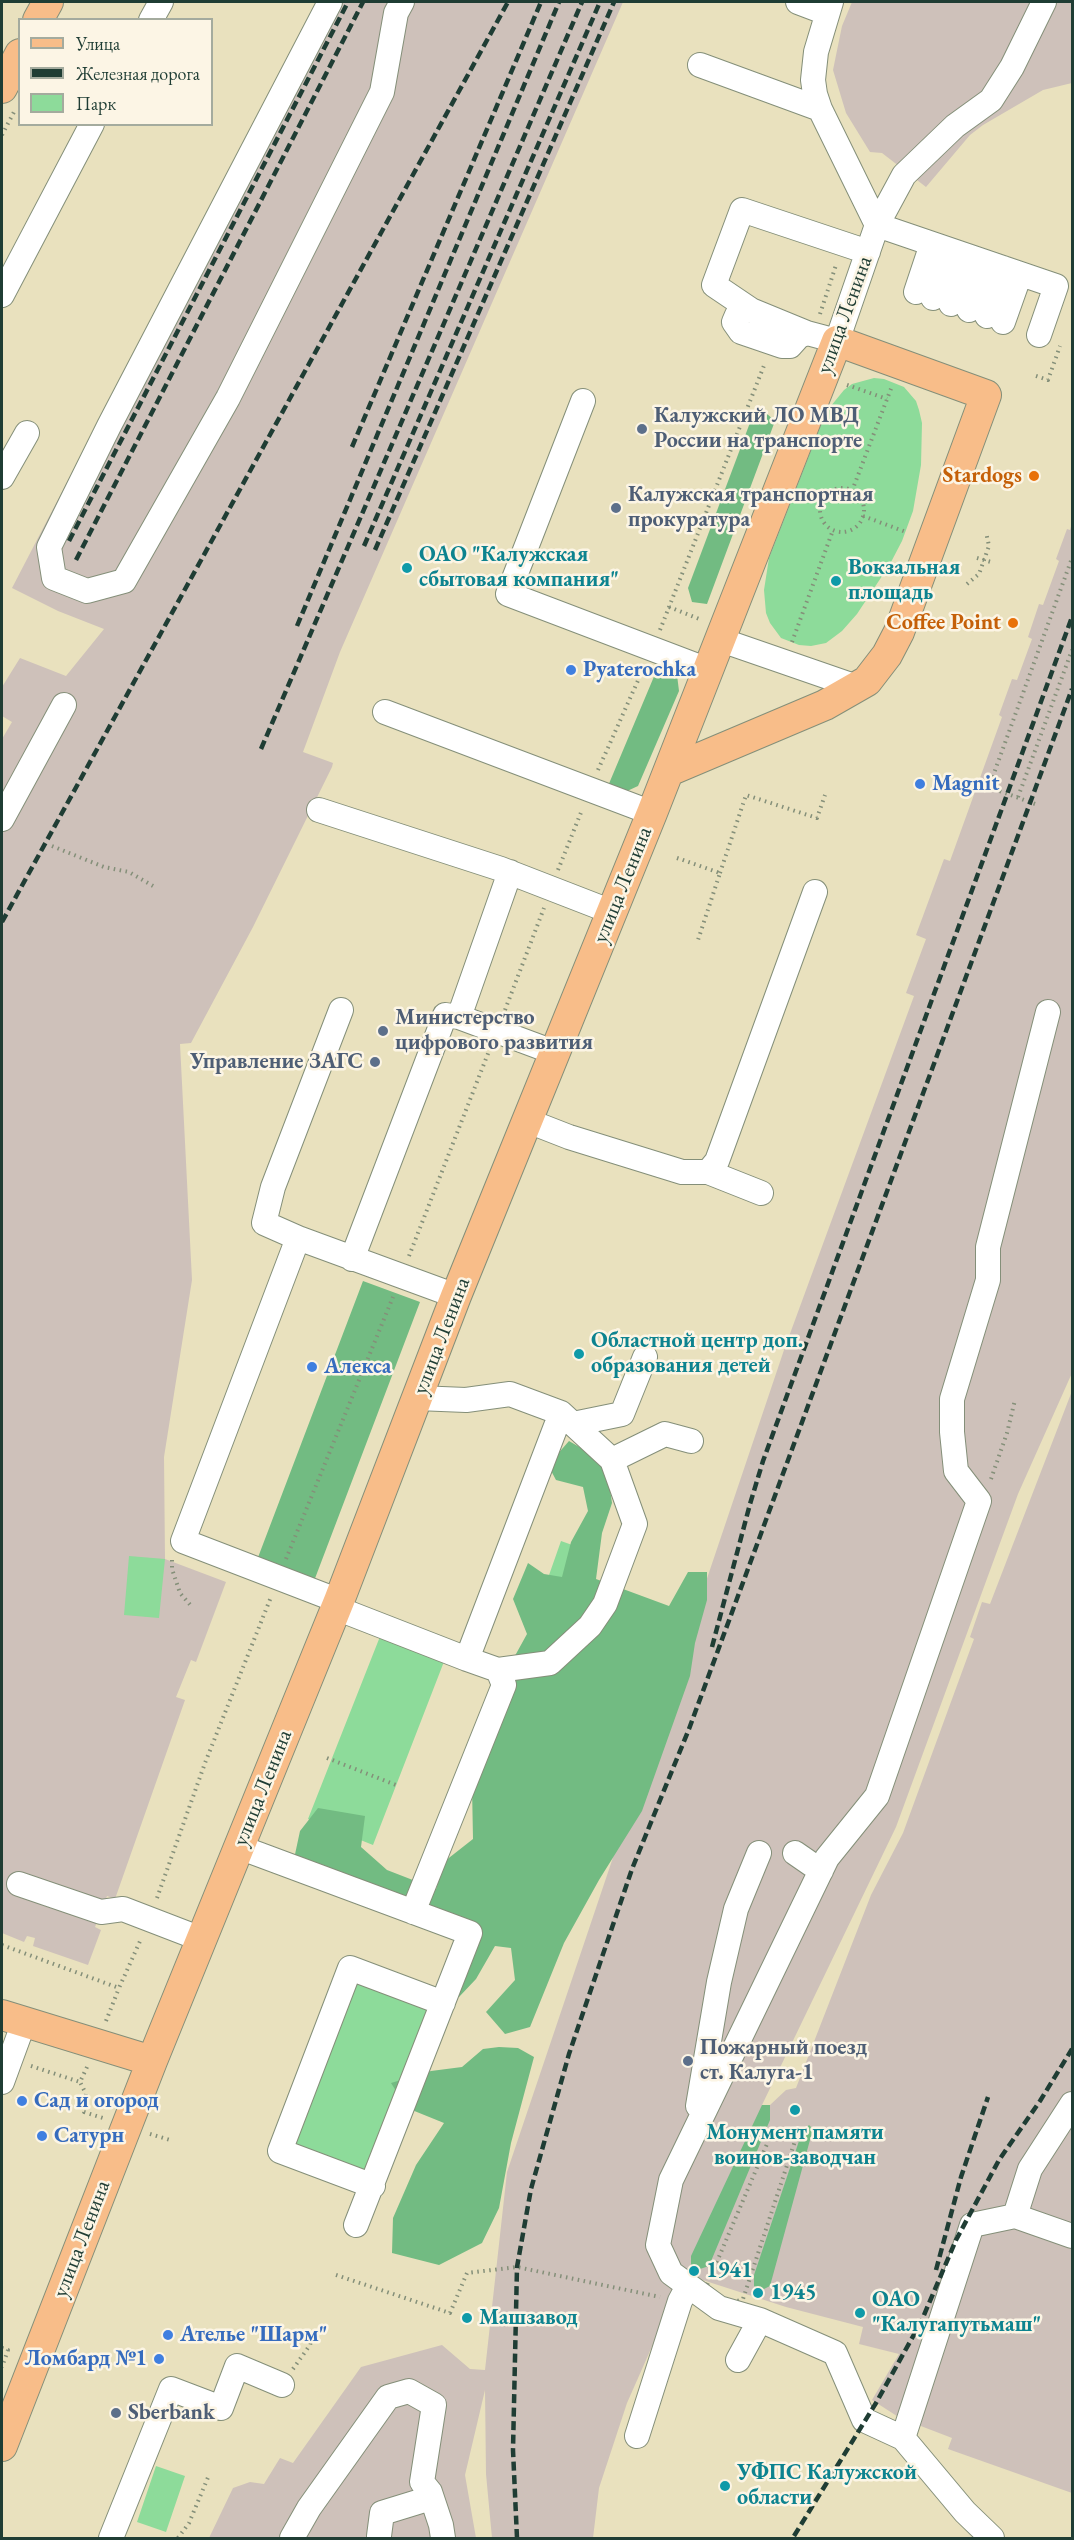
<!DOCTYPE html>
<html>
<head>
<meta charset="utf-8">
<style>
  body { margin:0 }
  #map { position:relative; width:1074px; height:2540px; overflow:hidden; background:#e9e1be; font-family:"EB Garamond",serif }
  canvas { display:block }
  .frame { position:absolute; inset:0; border:3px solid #1f3d34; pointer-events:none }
  .legend { position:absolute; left:18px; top:18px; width:195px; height:108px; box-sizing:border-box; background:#fcf5e5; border:2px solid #a4ab9e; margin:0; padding:8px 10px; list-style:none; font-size:18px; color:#1f3d34 }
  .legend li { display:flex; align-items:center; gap:12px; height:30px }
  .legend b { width:30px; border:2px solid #a4ab9e }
</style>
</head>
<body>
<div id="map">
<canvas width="1074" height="2540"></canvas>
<div class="frame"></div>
<ul class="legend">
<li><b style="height:8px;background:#f8bd89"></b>Улица</li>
<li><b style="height:8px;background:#1f3d34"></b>Железная дорога</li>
<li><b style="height:16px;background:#8ddb9a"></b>Парк</li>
</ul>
</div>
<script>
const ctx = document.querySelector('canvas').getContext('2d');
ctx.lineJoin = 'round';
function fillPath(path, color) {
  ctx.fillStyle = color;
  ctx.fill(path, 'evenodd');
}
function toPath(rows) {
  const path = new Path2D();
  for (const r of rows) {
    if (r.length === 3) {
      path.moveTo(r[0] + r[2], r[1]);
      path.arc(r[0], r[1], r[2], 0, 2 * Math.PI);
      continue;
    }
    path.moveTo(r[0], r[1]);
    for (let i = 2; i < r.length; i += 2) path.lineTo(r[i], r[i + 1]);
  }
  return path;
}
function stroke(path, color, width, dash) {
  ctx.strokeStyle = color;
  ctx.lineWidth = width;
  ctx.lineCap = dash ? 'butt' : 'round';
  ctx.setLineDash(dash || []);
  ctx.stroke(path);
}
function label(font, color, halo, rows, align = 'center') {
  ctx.font = font + ' "EB Garamond",serif';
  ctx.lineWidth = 5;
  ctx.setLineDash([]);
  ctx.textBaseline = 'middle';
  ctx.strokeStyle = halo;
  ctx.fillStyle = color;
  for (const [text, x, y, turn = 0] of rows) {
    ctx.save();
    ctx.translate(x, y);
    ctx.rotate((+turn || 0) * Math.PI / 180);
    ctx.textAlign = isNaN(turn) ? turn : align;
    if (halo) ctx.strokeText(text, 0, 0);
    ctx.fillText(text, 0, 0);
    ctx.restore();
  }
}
const industrial = toPath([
  [316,2,623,2,340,652,303,752,333,763,332,767,253,927,191,1043,180,1044,192,1280,164,1457,165,1559,226,1582,196,1662,191,1660,176,1697,185,1700,115,1899,107,1896,95,1927,101,1930,88,1965,33,1946,35,1938,27,1936,24,1942,2,1933,2,739,12,722,2,716,2,687,20,658,66,676,104,629,58,611,12,588],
  [852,2,1072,2,1072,83,1043,90,983,125,970,135,926,187,882,153,870,152,846,113,833,70,842,26],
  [1072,523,1072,1373,1018,1494,896,1827,762,2105,770,2105,786,2090,796,2088,871,1895,903,1833,974,1639,970,1637,982,1602,990,1604,1072,1391,1072,2493,948,2449,952,2438,900,2418,872,2400,899,2354,859,2344,863,2327,786,2307,684,2274,627,2403,599,2488,593,2538,492,2538,486,2474,485,2390,465,2475,476,2538,209,2538,233,2488,250,2482,264,2484,280,2458,293,2463,361,2367,442,2345,470,2369,485,2370,507,2172,784,1350,914,996,906,993,926,939,916,935,944,859,950,861,1002,717,999,715,1012,679,1017,680,1032,639,1028,637,1039,604,1043,605,1059,561,1056,559,1067,529,1070,530]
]);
const green = toPath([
  [874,378,884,379,904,387,916,401,919,410,922,423,921,465,913,511,902,541,890,564,857,614,842,631,826,643,811,646,799,645,781,638,770,623,766,613,764,590,769,558,826,412,844,390,852,384],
  [561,1541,589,1551,570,1605,542,1595],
  [129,1556,165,1559,159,1618,124,1615],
  [381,1634,445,1659,373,1845,308,1819],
  [356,1982,428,2009,367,2171,295,2144],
  [156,2466,185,2476,166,2532,137,2522]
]);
const forest = toPath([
  [766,413,775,421,707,604,692,602,688,588,751,420],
  [658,667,677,675,679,691,638,786,625,792,608,786],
  [363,1281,420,1302,314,1581,257,1560],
  [569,1441,593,1455,608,1475,612,1503,602,1533,596,1579,669,1606,688,1572,707,1572,707,1600,695,1643,690,1676,642,1811,599,1880,564,1943,530,2027,505,2034,486,2012,515,1980,511,1948,495,1946,476,1979,459,1997,455,1981,474,1941,294,1859,300,1831,318,1808,365,1816,361,1847,387,1870,436,1889,445,1861,473,1839,472,1786,506,1672,527,1634,513,1599,528,1563,544,1574,562,1577,571,1542,588,1511,583,1487,556,1480,548,1465],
  [499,2047,518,2048,534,2057,511,2143,499,2208,482,2243,439,2265,392,2253,393,2218,416,2165,444,2123,407,2108,391,2083,431,2071,462,2067,483,2049],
  [762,2105,770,2105,770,2120,709,2266,700,2269,691,2266,691,2256],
  [809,2125,813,2129,770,2286,762,2290,754,2286,754,2275,802,2132]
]);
const path = toPath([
  [2,135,15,110],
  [820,314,836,265],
  [1036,376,1048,380,1060,346],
  [847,385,887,399],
  [842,510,22],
  [852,491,892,386],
  [863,516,906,532],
  [977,558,991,562],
  [967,584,979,574,989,546,986,532],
  [669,607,702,620],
  [660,630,765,363],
  [792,642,833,530],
  [598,770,644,667],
  [1018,797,1072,650],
  [1035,804,989,787,1072,558],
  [52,846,104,867,129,872,153,886],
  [677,858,720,873,698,940],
  [558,870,582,810],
  [720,873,746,795,817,818,825,795],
  [505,1010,544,908],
  [409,1256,489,1051],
  [991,1479,1007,1433,1015,1400],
  [286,1559,393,1297],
  [172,1560,172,1569,180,1593,192,1607],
  [327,1758,396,1785],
  [157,1898,205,1763,271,1597],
  [2,1945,119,1988,141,1939],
  [106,2021,119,1988],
  [31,2066,80,2082],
  [87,2067,80,2082,86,2094,84,2112,103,2118],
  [773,2130,796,2138,743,2299,719,2308,707,2285,773,2130],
  [150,2134,170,2140],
  [336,2275,450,2313,467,2273,517,2267,660,2297],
  [2,2348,8,2350,2,2367],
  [293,2369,310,2345,315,2327],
  [178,2538,189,2523,209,2475]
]);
const minor = toPath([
  [330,2,109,426,49,547,54,578,87,591,124,581,228,398,382,92,396,13,402,2],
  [798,2,827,13],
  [831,2,816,52,813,80,815,94,820,109,877,225],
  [151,20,161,2],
  [700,65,820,109],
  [877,225,1056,286,1039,335],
  [916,292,932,244],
  [2,295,92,124],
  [933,298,950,250],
  [951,304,968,256],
  [751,310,714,285,742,210,868,252],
  [969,310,985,262],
  [987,316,1003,268],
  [1003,322,1020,274],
  [807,333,799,336,790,346,782,346,741,332,734,322,737,315,743,310,751,310,807,333,837,341,877,225,904,175,955,126,991,100,1012,67,1044,2],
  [583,401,508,594,708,670],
  [2,477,27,433],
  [721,640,857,687],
  [385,712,652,813],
  [319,810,501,869,612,912],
  [2,819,64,705],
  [459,1017,510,872],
  [528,1121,569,1137,682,1172,708,1172,717,1161,815,892],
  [708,1172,761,1193],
  [298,1238,264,1223,273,1187,341,1010],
  [352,1259,445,1015,459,1017,556,1053],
  [417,1398,466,1400,510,1394,561,1413],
  [573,1424,622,1414,645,1357],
  [612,1460,665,1434,691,1441],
  [339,1601,183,1541,298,1238,456,1296],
  [336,1608,467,1659,498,1670,550,1663,590,1626,605,1604,635,1524,612,1460,561,1413,467,1659],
  [239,1847,470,1933,356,2225],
  [795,1853,821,1871],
  [19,1884,101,1912,123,1909,201,1939],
  [413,1912,504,1685,498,1670],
  [2,2082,24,2022],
  [698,2106,719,1982,736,1909,759,1853],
  [373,2186,280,2151,350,1968,443,2003],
  [1015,2216,1030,2169,1072,2104],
  [738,2360,760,2320],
  [637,2436,680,2301,688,2286],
  [903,2438,972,2225,1015,2216,1072,2236],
  [379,2536,382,2513,421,2501,430,2492],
  [111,2538,171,2389,221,2408,237,2366,282,2385],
  [292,2538,309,2508,388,2397,409,2391,434,2405,422,2482,430,2492,441,2525,443,2538],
  [992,2538,965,2512,903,2438,864,2420,835,2353,760,2320,719,2308,671,2273,658,2245,671,2180,827,1858,877,1796,979,1501,956,1471,952,1432,952,1399,988,1280,988,1247,1048,1012]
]);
const major = toPath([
  [38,20,48,2],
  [2,88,20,54],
  [2,2015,152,2061],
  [2,2446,152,2061,339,1601,456,1296,652,813,837,341,986,395,899,632,887,655,867,681,825,705,669,771]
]);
const rail = toPath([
  [352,447,541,2],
  [69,541,348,2],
  [364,546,600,2],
  [375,550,614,2],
  [76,560,363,2],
  [297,626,559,2],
  [261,749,582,2],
  [2,922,508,2],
  [712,1647,750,1504,763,1461,1072,617],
  [936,2270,961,2177,988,2097],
  [794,2536,876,2403,921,2322,956,2240,999,2160,1040,2101,1072,2049],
  [517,2538,513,2450,517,2267,531,2189,569,2054,632,1869,689,1729,1072,689]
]);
const markers = [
  [642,429,6,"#5c6f8a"],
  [1034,476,6,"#e8710a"],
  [616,508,6,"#5c6f8a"],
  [407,568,6,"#0f9aa8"],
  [836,581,6,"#0f9aa8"],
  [1013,623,6,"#e8710a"],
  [571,670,6,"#3f7fe0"],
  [920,784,6,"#3f7fe0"],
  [383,1031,6,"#5c6f8a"],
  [375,1062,6,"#5c6f8a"],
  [579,1354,6,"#0f9aa8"],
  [312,1367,6,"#3f7fe0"],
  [688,2061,6,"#5c6f8a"],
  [22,2101,6,"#3f7fe0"],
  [795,2110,6,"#0f9aa8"],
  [42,2136,6,"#3f7fe0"],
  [694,2271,6,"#0f9aa8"],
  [758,2293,6,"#0f9aa8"],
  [860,2313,6,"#0f9aa8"],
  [467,2318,6,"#0f9aa8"],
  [168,2335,6,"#3f7fe0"],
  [159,2359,6,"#3f7fe0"],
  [116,2413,6,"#5c6f8a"],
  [725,2486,6,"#0f9aa8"]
];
const streetNames = [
  ["улица Ленина",845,315,-70],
  ["улица Ленина",623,885,-68],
  ["улица Ленина",442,1336,-69],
  ["улица Ленина",263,1788,-68],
  ["улица Ленина",82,2239,-69]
];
const serviceNames = [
  ["Калужский ЛО МВД",654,416],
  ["России на транспорте",654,441],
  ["Калужская транспортная",628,495],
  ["прокуратура",628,520],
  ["Министерство",395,1018],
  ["цифрового развития",395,1043],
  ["Управление ЗАГС",363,1062,"right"],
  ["Пожарный поезд",700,2048],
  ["ст. Калуга-1",700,2073],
  ["Sberbank",128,2413]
];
const foodNames = [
  ["Stardogs",1022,476],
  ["Coffee Point",1001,623]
];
const cultureNames = [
  ["ОАО \"Калужская",419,555],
  ["сбытовая компания\"",419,580],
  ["Вокзальная",848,568],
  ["площадь",848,593],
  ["Областной центр доп.",591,1341],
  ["образования детей",591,1366],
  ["Монумент памяти",795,2133,"center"],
  ["воинов-заводчан",795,2158,"center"],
  ["1941",706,2271],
  ["1945",770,2293],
  ["ОАО",872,2300],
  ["\"Калугапутьмаш\"",872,2325],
  ["Машзавод",479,2318],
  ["УФПС Калужской",737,2473],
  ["области",737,2498]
];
const shopNames = [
  ["Pyaterochka",583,670],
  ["Magnit",932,784],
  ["Алекса",324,1367],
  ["Сад и огород",34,2101],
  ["Сатурн",54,2136],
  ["Ателье \"Шарм\"",180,2335],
  ["Ломбард №1",147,2359,"right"]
];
fillPath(industrial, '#cec1ba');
fillPath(green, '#8ddb9a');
fillPath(forest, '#72bb82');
stroke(minor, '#848f79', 26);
stroke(major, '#848f79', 32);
stroke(path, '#848f79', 4, [1.5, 4.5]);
stroke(minor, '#fff', 24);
stroke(major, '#f8bd89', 30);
stroke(rail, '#1f3d34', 4.5, [9, 4.5]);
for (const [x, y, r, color] of markers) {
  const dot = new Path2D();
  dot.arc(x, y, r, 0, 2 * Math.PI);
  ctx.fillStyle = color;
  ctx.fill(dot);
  stroke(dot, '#fcf5e5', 2);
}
label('22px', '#1f3d34', '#fcf5e5', streetNames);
label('bold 22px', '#4e5e75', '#fcf5e5', serviceNames, 'left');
label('bold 22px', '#c56008', '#fcf5e5', foodNames, 'right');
label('bold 22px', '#0d838f', '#fcf5e5', cultureNames, 'left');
label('bold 22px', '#366cbe', '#fcf5e5', shopNames, 'left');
</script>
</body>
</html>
